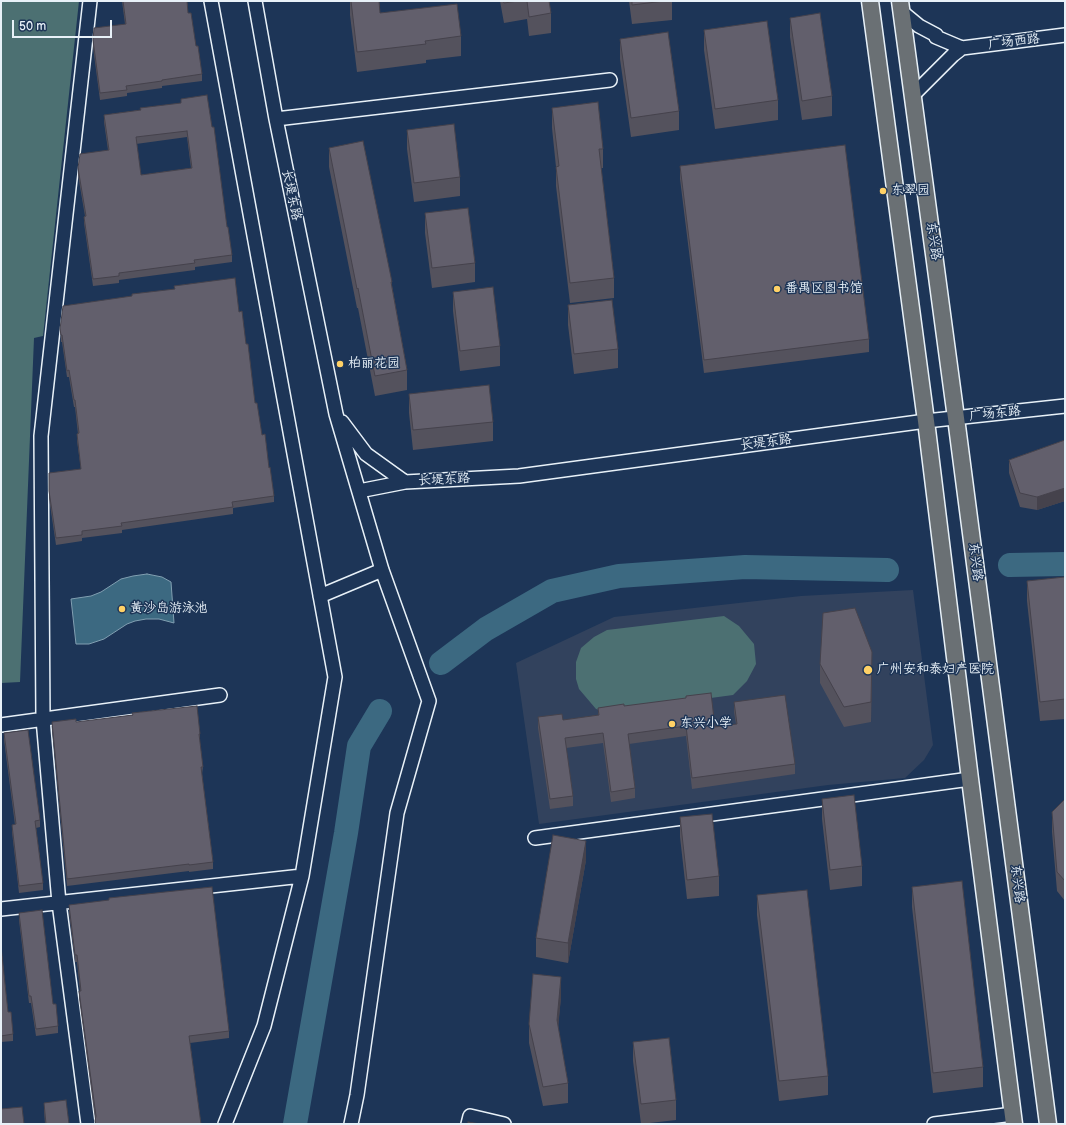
<!DOCTYPE html>
<html>
<head>
<meta charset="utf-8">
<style>
  body { margin:0 }
  #map { position:relative; width:1066px; height:1125px; overflow:hidden; background:#1d3557; font-family:"Balsamiq Sans",sans-serif }
  canvas { display:block }
  .frame { position:absolute; inset:0; border:2px solid #e8f1f8; pointer-events:none }
  .scale { position:absolute; left:12px; top:20px; width:100px; height:18px; box-sizing:border-box; border:2px solid #e8f1f8; border-top:0; padding-left:5px; font-size:12px; line-height:14px; white-space:nowrap; color:#e8f1f8; -webkit-text-stroke:3px #1d3557; paint-order:stroke }
</style>
</head>
<body>
<div id="map">
<canvas width="1066" height="1125"></canvas>
<div class="frame"></div>
<div class="scale">50 m</div>
</div>
<script>
const ctx = document.querySelector('canvas').getContext('2d');
ctx.lineJoin = 'round';
function fillPath(path, color) {
  ctx.fillStyle = color;
  ctx.fill(path, 'evenodd');
}
function toPath(rows) {
  const path = new Path2D();
  for (const r of rows) {
    path.moveTo(r[0], r[1]);
    for (let i = 2; i < r.length; i += 2) path.lineTo(r[i], r[i + 1]);
  }
  return path;
}
function stroke(path, color, width, dash) {
  ctx.strokeStyle = color;
  ctx.lineWidth = width;
  ctx.lineCap = dash ? 'butt' : 'round';
  ctx.setLineDash(dash || []);
  ctx.stroke(path);
}
function label(font, color, halo, rows, align = 'center') {
  ctx.font = font + ' "Balsamiq Sans","LXGW WenKai TC",sans-serif';
  ctx.lineWidth = 3;
  ctx.setLineDash([]);
  ctx.textBaseline = 'middle';
  ctx.strokeStyle = halo;
  ctx.fillStyle = color;
  for (const [text, x, y, turn = 0] of rows) {
    ctx.save();
    ctx.translate(x, y);
    ctx.rotate((+turn || 0) * Math.PI / 180);
    ctx.textAlign = isNaN(turn) ? turn : align;
    if (halo) ctx.strokeText(text, 0, 0);
    ctx.fillText(text, 0, 0);
    ctx.restore();
  }
}
const built = toPath([
  [913,590,933,745,924,760,905,778,828,785,539,824,516,663,614,617,801,596]
]);
const green = toPath([
  [1,1,79,1,43,336,34,338,20,682,1,683],
  [724,616,739,626,754,644,756,664,747,681,733,695,607,712,596,709,579,689,576,679,576,662,581,648,594,637,607,630]
]);
const water = toPath([
  [147,574,162,577,171,582,174,623,159,619,146,619,135,621,127,624,104,639,89,644,76,644,71,599,91,596,101,592,121,579,133,576,147,574]
]);
const river = toPath([
  [1010,565,1065,564],
  [441,663,486,629,552,591,619,576,745,567,887,570],
  [295,1124,346,833,359,746,380,711]
]);
const minor = toPath([
  [211,1,335,677,302,876,264,1026,225,1124],
  [255,1,276,119,336,414,382,570,429,701,397,813,357,1095,351,1124],
  [902,12,919,26,936,35,936,37,962,48],
  [913,95,953,55,962,48,1065,35],
  [276,119,610,80],
  [342,422,366,454,405,482],
  [359,491,405,482,519,476,926,421,1065,406],
  [320,596,382,570],
  [1,725,220,695],
  [535,838,970,779],
  [1,909,302,876],
  [88,1124,59,903,43,719,41,436,90,1],
  [468,1124,470,1116,504,1124],
  [934,1124,1013,1114]
]);
const major = toPath([
  [870,1,926,421,970,779,1014,1124],
  [900,1,956,418,1048,1124]
]);
const wall = toPath([
  [122,1,187,1,188,13,202,74,202,81,162,86,162,88,127,93,127,96,100,100,93,47,93,40,125,24],
  [350,1,379,1,380,13,461,36,461,56,426,60,426,63,357,72,350,15],
  [500,1,549,1,551,13,551,33,529,36,527,19,504,23],
  [629,1,672,1,672,20,632,24],
  [790,18,832,96,832,116,802,120,790,37],
  [704,30,778,100,778,120,715,129,704,50],
  [620,39,679,111,679,130,631,137,620,59],
  [181,99,212,127,227,227,232,255,232,262,195,267,195,270,119,280,119,283,93,286,84,223,84,217,85,216,78,175,78,168,108,150,104,122,104,115,140,110,181,103],
  [187,137,191,168,141,175,136,144],
  [552,108,603,149,603,168,601,168,614,278,614,298,570,303,556,186,556,167,552,128],
  [407,130,460,177,460,196,414,202,407,149],
  [329,148,392,282,392,286,407,370,407,390,375,396,358,308,357,308,329,167],
  [680,166,869,339,869,352,704,373,680,179],
  [425,213,475,263,475,282,432,288,425,233],
  [453,292,500,346,500,366,460,371,453,311],
  [568,305,618,349,618,368,574,374,568,325],
  [239,312,246,344,255,403,269,468,274,496,274,502,233,508,233,514,122,530,122,533,82,538,82,541,56,545,49,498,49,473,81,469,77,441,77,434,78,434,75,407,74,407,69,377,67,377,62,342,61,342,60,329],
  [409,394,493,422,493,441,413,450,409,413],
  [1065,440,1065,501,1037,510,1020,507,1009,473,1009,460],
  [1065,577,1065,719,1040,721,1027,601,1027,581],
  [820,664,872,671,871,722,844,727,820,683],
  [734,702,795,764,795,774,692,789,686,736,629,744,635,788,635,798,611,802,603,743,566,748,573,796,573,806,550,809,538,728,538,717,563,720,598,715,598,708,624,706,715,727,736,724,734,712],
  [52,722,76,722,200,734,200,741,199,741,203,767,202,774,213,862,213,869,189,872,189,871,67,886,52,729],
  [4,733,40,820,40,827,36,828,43,883,43,890,19,893,12,832,12,825,15,825,4,740],
  [822,799,862,866,862,886,830,890,822,819],
  [1065,799,1065,901,1057,891,1052,832,1052,812],
  [680,817,719,876,719,896,687,899,680,837],
  [586,860,568,963,536,957,536,938],
  [912,887,983,1067,983,1087,933,1093,912,907],
  [757,895,828,1076,828,1095,779,1101,757,915],
  [69,905,229,1031,229,1038,190,1043,201,1124,95,1124,95,1119,79,998,79,991,80,991,77,962,75,962,69,912],
  [19,913,53,1004,58,1026,58,1033,36,1036,31,1003,29,1003,19,920],
  [1,946,8,1012,13,1034,13,1041,1,1042],
  [561,997,558,1027,568,1083,568,1103,543,1106,529,1043,529,1024],
  [633,1042,676,1100,676,1120,641,1124,633,1061],
  [44,1103,69,1124,45,1124,44,1110]
]);
const shadedWall = toPath([
  [1065,488,1065,501,1037,510,1037,497],
  [872,652,872,671,871,722,871,702],
  [586,841,586,860,568,963,568,943],
  [561,977,561,997,557,1040,557,1020]
]);
const building = toPath([
  [123,1,187,1,188,13,191,13,196,46,198,46,202,74,162,80,162,81,126,86,127,90,100,93,93,40,94,28,126,24,123,1],
  [351,1,379,1,380,13,457,4,461,36,425,41,426,44,357,52,351,1],
  [503,1,518,1,504,3,503,1],
  [527,1,549,1,551,13,529,17,527,1],
  [632,1,664,1,632,5,632,1],
  [820,13,832,96,802,101,790,18,820,13],
  [767,21,778,100,715,109,704,30,767,21],
  [668,32,679,111,631,118,620,39,668,32],
  [207,95,212,127,214,127,227,227,228,227,232,255,194,260,195,263,119,273,119,276,93,279,84,217,86,216,78,168,80,154,109,150,104,115,141,110,140,108,181,103,181,99,207,95],
  [187,131,192,168,141,175,136,137,187,131],
  [598,102,603,149,599,149,614,278,570,283,556,167,559,166,552,108,598,102],
  [454,124,460,177,414,183,407,130,454,124],
  [363,141,392,282,391,282,407,370,375,376,358,288,357,289,329,148,363,141],
  [845,145,869,339,704,360,680,166,845,145],
  [468,208,475,263,432,268,425,213,468,208],
  [235,278,239,312,242,311,246,344,248,344,255,403,257,403,262,435,265,434,269,468,270,467,274,496,232,502,233,507,121,523,122,526,82,531,82,535,56,538,49,491,49,473,81,469,77,434,79,433,75,400,74,400,69,370,67,371,62,335,61,335,60,329,63,306,132,296,132,294,175,289,174,286,235,278],
  [493,287,500,346,460,351,453,292,493,287],
  [612,300,618,349,574,354,568,305,612,300],
  [489,385,493,422,413,430,409,394,489,385],
  [1065,440,1065,488,1037,497,1020,493,1009,460,1065,440],
  [1065,577,1065,699,1040,702,1027,581,1065,577],
  [855,608,872,652,871,702,844,707,820,664,823,613,855,608],
  [711,693,715,727,737,724,734,702,785,695,795,764,692,778,686,726,628,734,635,788,611,792,603,733,565,738,573,796,550,799,538,717,562,714,563,720,599,715,598,708,624,704,624,706,686,698,686,696,711,693],
  [197,706,200,734,199,734,203,767,201,767,213,862,189,865,189,864,67,879,52,722,76,719,76,722,133,715,132,713,197,706],
  [28,730,40,820,35,821,43,883,19,886,12,825,16,824,4,733,28,730],
  [854,795,862,866,830,870,822,799,854,795],
  [1065,799,1065,881,1057,872,1052,812,1065,799],
  [712,814,719,876,687,880,680,817,712,814],
  [553,835,586,841,568,943,536,938,553,835],
  [962,881,983,1067,933,1073,912,887,962,881],
  [212,887,229,1031,189,1036,201,1124,96,1124,95,1121,96,1116,79,991,81,991,77,955,75,955,69,905,109,900,109,898,212,887],
  [807,890,828,1076,779,1081,757,895,807,890],
  [42,910,53,1004,56,1004,58,1026,36,1029,31,996,29,996,19,913,42,910],
  [1,946,8,1012,11,1012,13,1034,1,1036,1,946],
  [533,974,561,977,557,1020,568,1083,543,1087,529,1024,533,974],
  [669,1038,676,1100,641,1104,633,1042,669,1038],
  [66,1100,69,1124,46,1124,44,1103,66,1100],
  [22,1107,24,1124,1,1124,1,1109,22,1107],
  [468,1122,480,1124,468,1124,468,1122]
]);
const markers = [
  [883,191,4,"#ffd166"],
  [777,289,4,"#ffd166"],
  [340,364,4,"#ffd166"],
  [122,609,4,"#ffd166"],
  [868,670,5,"#ffd166"],
  [672,724,4,"#ffd166"]
];
const streetNames = [
  ["广场西路",1014,42,-7],
  ["长堤东路",291,195,78],
  ["东兴路",933,241,82],
  ["广场东路",995,414,-6],
  ["长堤东路",766,443,-8],
  ["长堤东路",444,480,-3],
  ["东兴路",975,562,83],
  ["东兴路",1017,884,83]
];
const poiNames = [
  ["东翠园",891,191],
  ["番禺区图书馆",785,289],
  ["柏丽花园",348,364],
  ["黄沙岛游泳池",130,609],
  ["广州安和泰妇产医院",877,670],
  ["东兴小学",680,724]
];
fillPath(built, '#32425d');
fillPath(green, '#4c7072');
fillPath(water, '#3c6981');
stroke(water, '#819fb1', 1);
stroke(river, '#3c6981', 24);
stroke(minor, '#e8f1f8', 16);
stroke(major, '#e8f1f8', 19);
stroke(minor, '#1d3557', 13);
stroke(major, '#6a7074', 16);
fillPath(wall, '#54525d');
fillPath(shadedWall, '#45424c');
fillPath(building, '#625f6c');
stroke(building, '#45424c', 1);
for (const [x, y, r, color] of markers) {
  const dot = new Path2D();
  dot.arc(x, y, r, 0, 2 * Math.PI);
  ctx.fillStyle = color;
  ctx.fill(dot);
  stroke(dot, '#1d3557', 1.5);
}
label('13px', '#e8f1f8', '#1d3557', streetNames);
label('13px', '#e8f1f8', '#1d3557', poiNames, 'left');
</script>
</body>
</html>
